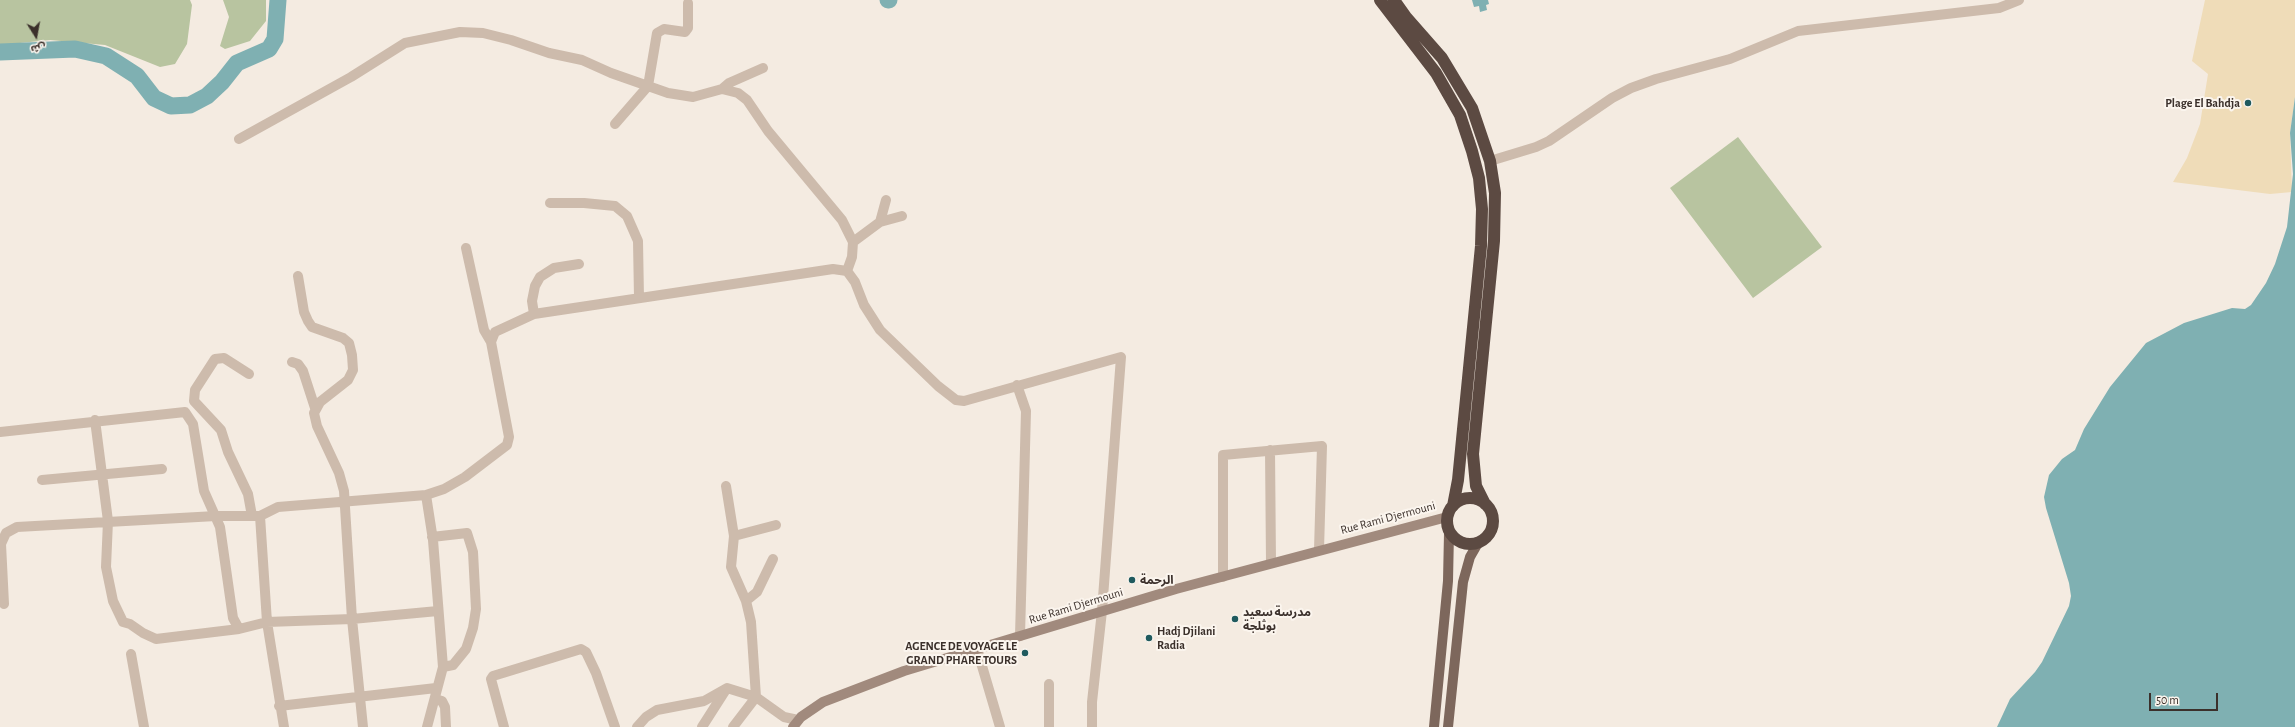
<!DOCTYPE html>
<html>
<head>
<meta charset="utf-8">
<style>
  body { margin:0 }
  #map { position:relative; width:2295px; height:727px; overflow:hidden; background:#f4ebe1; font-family:"Alegreya Sans","Noto Sans Arabic",sans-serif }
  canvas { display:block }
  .north { position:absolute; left:16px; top:16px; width:40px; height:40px; -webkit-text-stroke:3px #fbf5ee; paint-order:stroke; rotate:169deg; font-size:11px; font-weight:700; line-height:16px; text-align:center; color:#3b302b }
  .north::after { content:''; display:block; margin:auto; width:14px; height:18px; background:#3b302b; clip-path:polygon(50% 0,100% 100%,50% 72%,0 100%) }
  .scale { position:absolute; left:2149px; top:693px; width:69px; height:18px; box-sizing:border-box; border:2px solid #3b302b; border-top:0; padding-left:5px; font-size:12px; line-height:14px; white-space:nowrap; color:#3b302b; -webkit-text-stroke:3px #fbf5ee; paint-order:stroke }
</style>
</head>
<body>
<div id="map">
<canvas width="2295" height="727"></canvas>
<div class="north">ش</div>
<div class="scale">50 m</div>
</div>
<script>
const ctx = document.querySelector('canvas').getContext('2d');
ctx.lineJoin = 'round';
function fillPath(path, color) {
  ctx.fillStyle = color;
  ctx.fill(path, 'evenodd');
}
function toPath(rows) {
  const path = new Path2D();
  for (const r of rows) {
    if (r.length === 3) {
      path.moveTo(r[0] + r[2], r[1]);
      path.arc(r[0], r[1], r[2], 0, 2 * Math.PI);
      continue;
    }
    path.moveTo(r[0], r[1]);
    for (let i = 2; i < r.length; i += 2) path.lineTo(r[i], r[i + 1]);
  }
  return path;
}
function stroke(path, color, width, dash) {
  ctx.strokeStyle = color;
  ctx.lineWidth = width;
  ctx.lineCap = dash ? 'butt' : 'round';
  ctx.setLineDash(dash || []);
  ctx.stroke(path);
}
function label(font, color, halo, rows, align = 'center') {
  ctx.font = font + ' "Alegreya Sans","Noto Sans Arabic",sans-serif';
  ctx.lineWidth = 4;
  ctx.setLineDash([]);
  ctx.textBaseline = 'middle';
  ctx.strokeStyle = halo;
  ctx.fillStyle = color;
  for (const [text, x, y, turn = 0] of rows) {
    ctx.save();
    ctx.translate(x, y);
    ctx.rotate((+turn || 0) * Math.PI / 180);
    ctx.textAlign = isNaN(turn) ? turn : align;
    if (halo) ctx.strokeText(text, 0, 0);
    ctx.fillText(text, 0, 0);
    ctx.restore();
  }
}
const green = toPath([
  [0,0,190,0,192,5,187,44,175,64,160,67,105,45,50,40,0,45],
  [223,0,266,0,266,21,250,41,225,49,220,46,229,17],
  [1738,137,1822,247,1753,298,1670,188]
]);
const sand = toPath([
  [2205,0,2295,0,2295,97,2290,133,2292,192,2270,194,2173,182,2187,158,2200,124,2208,74,2192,61]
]);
const water = toPath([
  [1472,0,1488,0,1489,4,1486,5,1487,10,1480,12,1479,6,1474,7],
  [2295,97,2295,727,1997,727,2010,699,2035,672,2042,662,2069,606,2071,596,2069,583,2046,508,2044,497,2049,475,2062,459,2075,450,2084,429,2110,387,2146,343,2184,323,2232,308,2245,309,2251,305,2266,283,2275,264,2287,227,2293,174,2290,133]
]);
const river = toPath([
  [888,0,889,0],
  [0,52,75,49,106,56,137,76,154,98,171,106,190,105,207,96,222,82,237,63,269,49,275,39,278,0]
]);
const street = toPath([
  [722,89,729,83,763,68],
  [615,124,648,86,657,33,664,29,685,32,688,28,688,3],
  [239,139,351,77,405,43,460,32,483,33,511,40,549,53,582,60,611,73,668,93,693,97,722,89,738,93,747,100,768,131,842,220,853,242,852,257,847,271],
  [1490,161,1536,147,1549,141,1612,98,1631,88,1656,79,1730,59,1798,31,1999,8,2019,0],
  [550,203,584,203,615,206,627,216,638,241,639,298],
  [880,222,886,200],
  [853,242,880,222,902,216],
  [466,248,484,330,491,342],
  [298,276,304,312,308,321,312,327,343,338,349,343,352,355,353,370,348,380,320,402,314,413,317,426,339,473,344,491,352,619,363,727],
  [534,314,532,301,535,286,540,277,554,268,579,264],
  [292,362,298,364,303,371,315,408],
  [249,374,224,358,215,359,195,390,194,401,221,430,228,452,248,494,252,516],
  [1017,385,1026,411,1020,636],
  [95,420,108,521,106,567,113,601,123,622,130,624,143,633,156,639,239,629],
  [0,432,185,412,193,424,204,491,220,527,233,618,239,629,267,622,352,619,438,611],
  [1270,450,1271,563],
  [42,480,162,469],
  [726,486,734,536,731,567,746,601,751,622,756,697,784,717,798,720],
  [426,495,433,540,443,667,427,727],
  [260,516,267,622,284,727],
  [734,536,776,525],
  [432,537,467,533,473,552,476,609,473,628,466,649,453,665,443,667],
  [1223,577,1223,455,1322,446,1319,550],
  [746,601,757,592,773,559],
  [4,604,1,544,6,533,17,527,216,516,260,516,278,507,426,495,444,489,465,477,507,445,509,437,491,342,495,332,534,314,833,269,847,271,855,282,864,305,880,330,938,386,956,400,964,401,1121,357,1102,611,1092,702,1092,727],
  [977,649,1000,727],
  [131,654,144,727],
  [1049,684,1049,727],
  [435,699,442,701,445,707,446,727],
  [279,706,436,688],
  [504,727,491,679,493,676,581,649,586,652,596,673,615,727],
  [637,727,646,717,657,710,704,701,727,688,756,697,733,727],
  [702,727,725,691]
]);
const secondary = toPath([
  [793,727,801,717,823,702,904,671,1176,589,1447,517]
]);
const primary = toPath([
  [1434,727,1448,581,1449,533],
  [1448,727,1463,582,1470,557,1478,543]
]);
const highway = toPath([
  [1380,0,1436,73,1460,115,1472,151,1479,178,1482,209,1481,246,1458,480,1453,506],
  [1394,0,1406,17,1442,58,1472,108,1490,161,1495,193,1494,241,1473,454,1476,486,1485,504],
  [1470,521,23]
]);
const markers = [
  [2248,103,4,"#1f5a5e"],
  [1132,580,4,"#1f5a5e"],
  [1235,619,4,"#1f5a5e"],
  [1149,638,4,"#1f5a5e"],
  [1025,653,4,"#1f5a5e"]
];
const poiNames = [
  ["Plage El Bahdja",2240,103,"right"],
  ["الرحمة",1140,580],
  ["مدرسة سعيد",1243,612],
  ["بوثلجة",1243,626],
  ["Hadj Djilani",1157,631],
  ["Radia",1157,645],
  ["AGENCE DE VOYAGE LE",1017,646,"right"],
  ["GRAND PHARE TOURS",1017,660,"right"]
];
const streetNames = [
  ["Rue Rami Djermouni",1388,518,-15],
  ["Rue Rami Djermouni",1076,606,-17]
];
fillPath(green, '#b8c4a0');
fillPath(sand, '#efdcb8');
fillPath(water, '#7fb0b2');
stroke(river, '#7fb0b2', 17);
stroke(street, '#cdbbac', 10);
stroke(secondary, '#a18a7d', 10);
stroke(primary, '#7d675c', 10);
stroke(highway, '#5c4a42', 12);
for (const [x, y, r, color] of markers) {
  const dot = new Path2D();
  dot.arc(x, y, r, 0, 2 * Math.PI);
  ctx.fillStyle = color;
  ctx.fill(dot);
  stroke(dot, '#fbf5ee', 1.5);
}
label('bold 12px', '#3b302b', '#fbf5ee', poiNames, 'left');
label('12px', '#3b302b', '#fbf5ee', streetNames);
</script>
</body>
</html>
